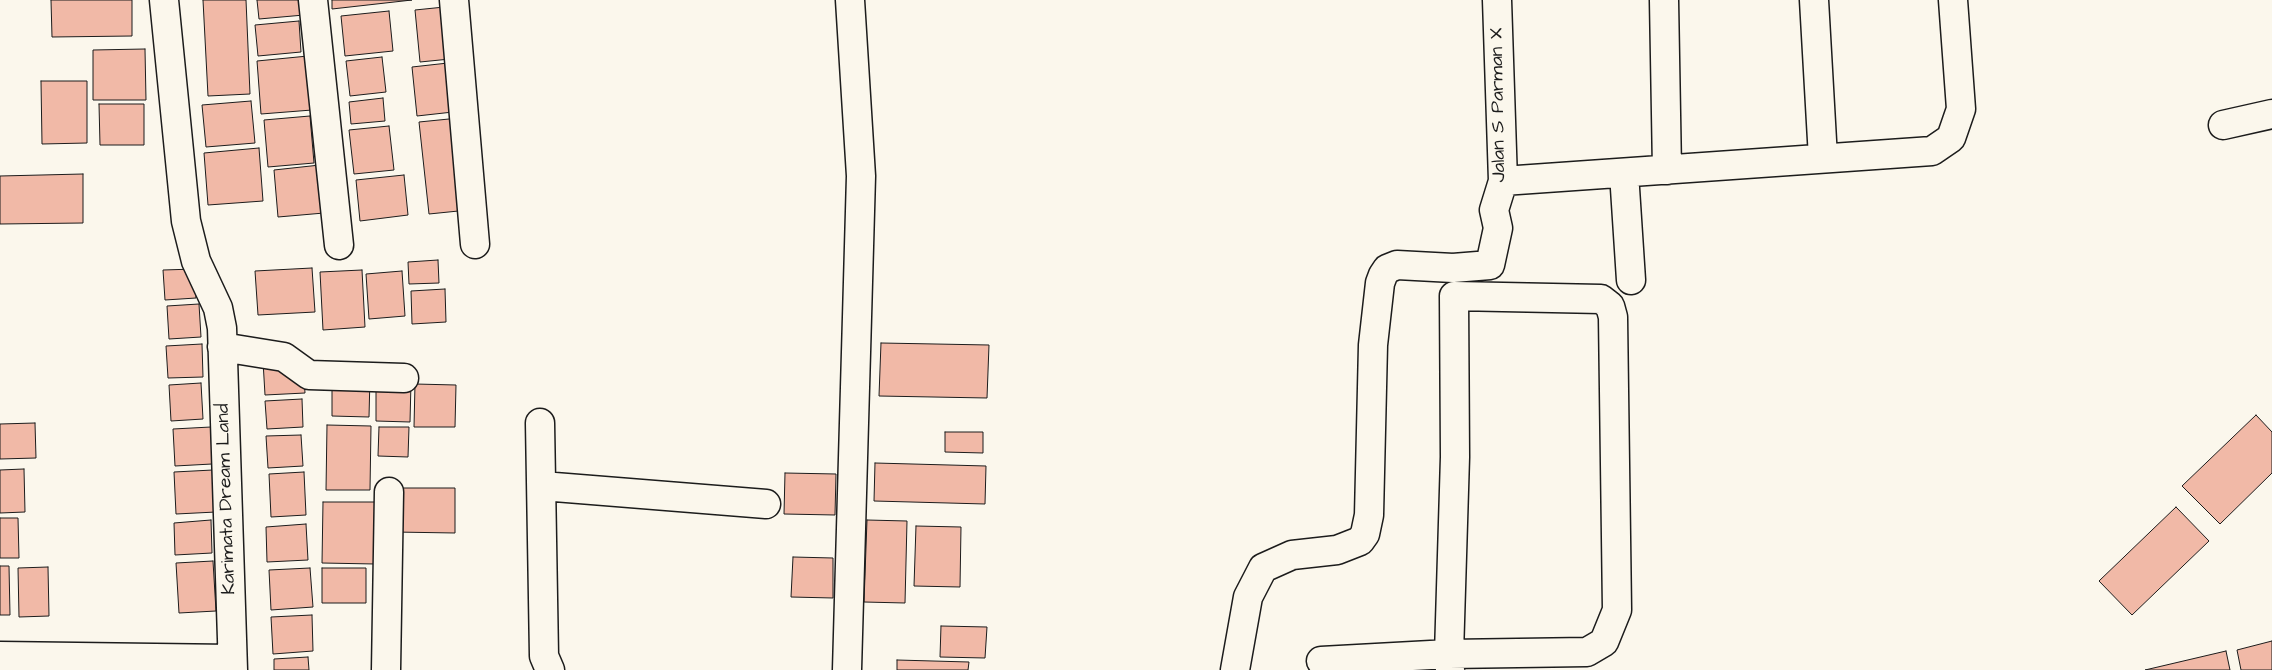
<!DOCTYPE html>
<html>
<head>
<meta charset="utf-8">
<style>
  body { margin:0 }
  canvas { display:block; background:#fbf7ec }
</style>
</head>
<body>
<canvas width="2272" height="670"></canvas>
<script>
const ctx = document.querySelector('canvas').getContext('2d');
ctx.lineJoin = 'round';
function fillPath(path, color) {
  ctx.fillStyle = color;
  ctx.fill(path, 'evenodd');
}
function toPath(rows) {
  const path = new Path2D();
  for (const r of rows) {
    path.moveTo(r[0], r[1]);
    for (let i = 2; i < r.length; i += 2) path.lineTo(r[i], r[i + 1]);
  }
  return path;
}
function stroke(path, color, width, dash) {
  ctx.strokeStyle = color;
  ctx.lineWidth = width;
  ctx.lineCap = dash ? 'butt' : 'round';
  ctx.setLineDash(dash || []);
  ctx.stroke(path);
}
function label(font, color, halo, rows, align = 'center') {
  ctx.font = font + ' "Architects Daughter",sans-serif';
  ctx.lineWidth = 4;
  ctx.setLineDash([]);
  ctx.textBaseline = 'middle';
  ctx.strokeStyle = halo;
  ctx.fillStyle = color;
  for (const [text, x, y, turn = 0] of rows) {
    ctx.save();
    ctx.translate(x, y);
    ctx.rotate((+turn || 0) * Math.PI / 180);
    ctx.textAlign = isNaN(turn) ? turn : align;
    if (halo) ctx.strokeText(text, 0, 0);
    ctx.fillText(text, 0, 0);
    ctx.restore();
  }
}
const building = toPath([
  [51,0,132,0,132,36,52,37,51,0],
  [203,0,246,0,250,94,208,96,203,0],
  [257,0,302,0,304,15,259,19,257,0],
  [332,0,412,0,332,9,332,0],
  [464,5,470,57,420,62,415,10,464,5],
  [389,11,393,51,345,56,341,16,389,11],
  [299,21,301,52,258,56,255,25,299,21],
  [145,49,146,100,93,100,93,50,145,49],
  [308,56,312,110,261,114,257,61,308,56],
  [382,57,386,92,350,96,346,61,382,57],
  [457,62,462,111,417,116,412,67,457,62],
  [41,81,87,81,87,143,42,144,41,81],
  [383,98,385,121,351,124,349,102,383,98],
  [251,101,255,143,206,147,202,105,251,101],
  [99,104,144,104,144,145,100,145,99,104],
  [310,116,314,163,268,167,264,120,310,116],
  [469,117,478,209,429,214,419,122,469,117],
  [389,126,394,170,354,174,349,130,389,126],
  [259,148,263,201,208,205,204,153,259,148],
  [320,165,324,213,278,217,274,170,320,165],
  [83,174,83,223,0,224,0,176,83,174],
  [404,175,408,215,360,221,356,180,404,175],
  [438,260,439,283,409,284,408,262,438,260],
  [312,268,315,312,258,315,255,271,312,268],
  [195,269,196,298,165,300,163,270,195,269],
  [362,270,365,327,323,330,320,272,362,270],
  [402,271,405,316,369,319,366,274,402,271],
  [445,289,446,322,412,324,411,291,445,289],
  [199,304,201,337,169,339,167,306,199,304],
  [881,343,989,345,987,398,879,396,881,343],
  [202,344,203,377,168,378,166,346,202,344],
  [303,359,305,393,265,395,263,361,303,359],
  [332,377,370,377,369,417,332,416,332,377],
  [376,382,411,382,410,422,376,421,376,382],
  [201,383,203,419,171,421,169,385,201,383],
  [415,384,456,385,455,427,414,427,415,384],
  [302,399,303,427,267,429,265,401,302,399],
  [2256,415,2272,432,2272,473,2220,524,2182,486,2256,415],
  [35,423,36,458,0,459,0,424,35,423],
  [327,425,371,426,370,490,326,490,327,425],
  [211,427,212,464,175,466,173,429,211,427],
  [379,427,409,427,408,457,378,456,379,427],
  [945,432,983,432,983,453,945,452,945,432],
  [301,435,303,466,268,468,266,436,301,435],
  [875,463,986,466,985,504,874,501,875,463],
  [24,469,25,512,0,513,0,470,24,469],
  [213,470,216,512,176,514,174,472,213,470],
  [304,472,306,515,271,517,269,474,304,472],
  [785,473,836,474,835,515,784,514,785,473],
  [394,488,455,488,455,533,394,532,394,488],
  [323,502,376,502,375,564,322,563,323,502],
  [2176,507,2209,541,2132,615,2099,581,2176,507],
  [0,518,18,518,19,558,0,558,0,518],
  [211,520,212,553,175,555,174,523,211,520],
  [867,520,907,521,905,603,864,602,867,520],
  [306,524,308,560,267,562,266,527,306,524],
  [916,526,961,527,960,587,914,586,916,526],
  [793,557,833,558,833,598,791,597,793,557],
  [213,561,216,611,179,613,176,563,213,561],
  [0,566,9,566,10,615,0,615,0,566],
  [48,567,49,616,19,617,18,568,48,567],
  [310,568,313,607,271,610,269,570,310,568],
  [322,568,366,568,366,603,322,603,322,568],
  [312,615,313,651,273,654,271,617,312,615],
  [941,626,987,627,985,658,940,657,941,626],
  [2272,641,2272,670,2241,670,2237,650,2272,641],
  [2226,651,2230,670,2145,670,2226,651],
  [308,657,309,670,274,670,274,659,308,657],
  [897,660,969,662,968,670,897,670,897,660]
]);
const minor = toPath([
  [164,0,186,221,196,261,218,308,222,328,233,670],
  [313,0,339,245],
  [454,0,475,244],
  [1664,0,1667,170],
  [1814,0,1823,158],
  [2223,125,2272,114],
  [1624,173,1631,280],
  [1503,181,1932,151,1951,138,1961,109,1953,0],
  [222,347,284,357,309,375,404,378],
  [540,423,544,656,550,670],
  [542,486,766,504],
  [0,656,232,659],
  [1321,661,1449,654,1587,652,1604,642,1617,610,1613,317,1610,306,1601,299,1454,296,1455,457,1449,654,1450,670],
  [386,670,389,492],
  [847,670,861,176,850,0],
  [1235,670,1248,597,1263,568,1292,555,1337,550,1360,541,1365,534,1369,515,1373,345,1380,283,1383,275,1387,269,1397,265,1453,268,1490,265,1498,228,1494,210,1503,181,1497,0]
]);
const streetNames = [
  ["Jalan S Parman X",1499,105,-91],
  ["Karimata Dream Land",227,499,-92]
];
fillPath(building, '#f1b9a7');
stroke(building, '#1c1c1c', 1);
stroke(minor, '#1c1c1c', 31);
stroke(minor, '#fbf7ec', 28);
label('19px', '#1c1c1c', '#fbf7ec', streetNames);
</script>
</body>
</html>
